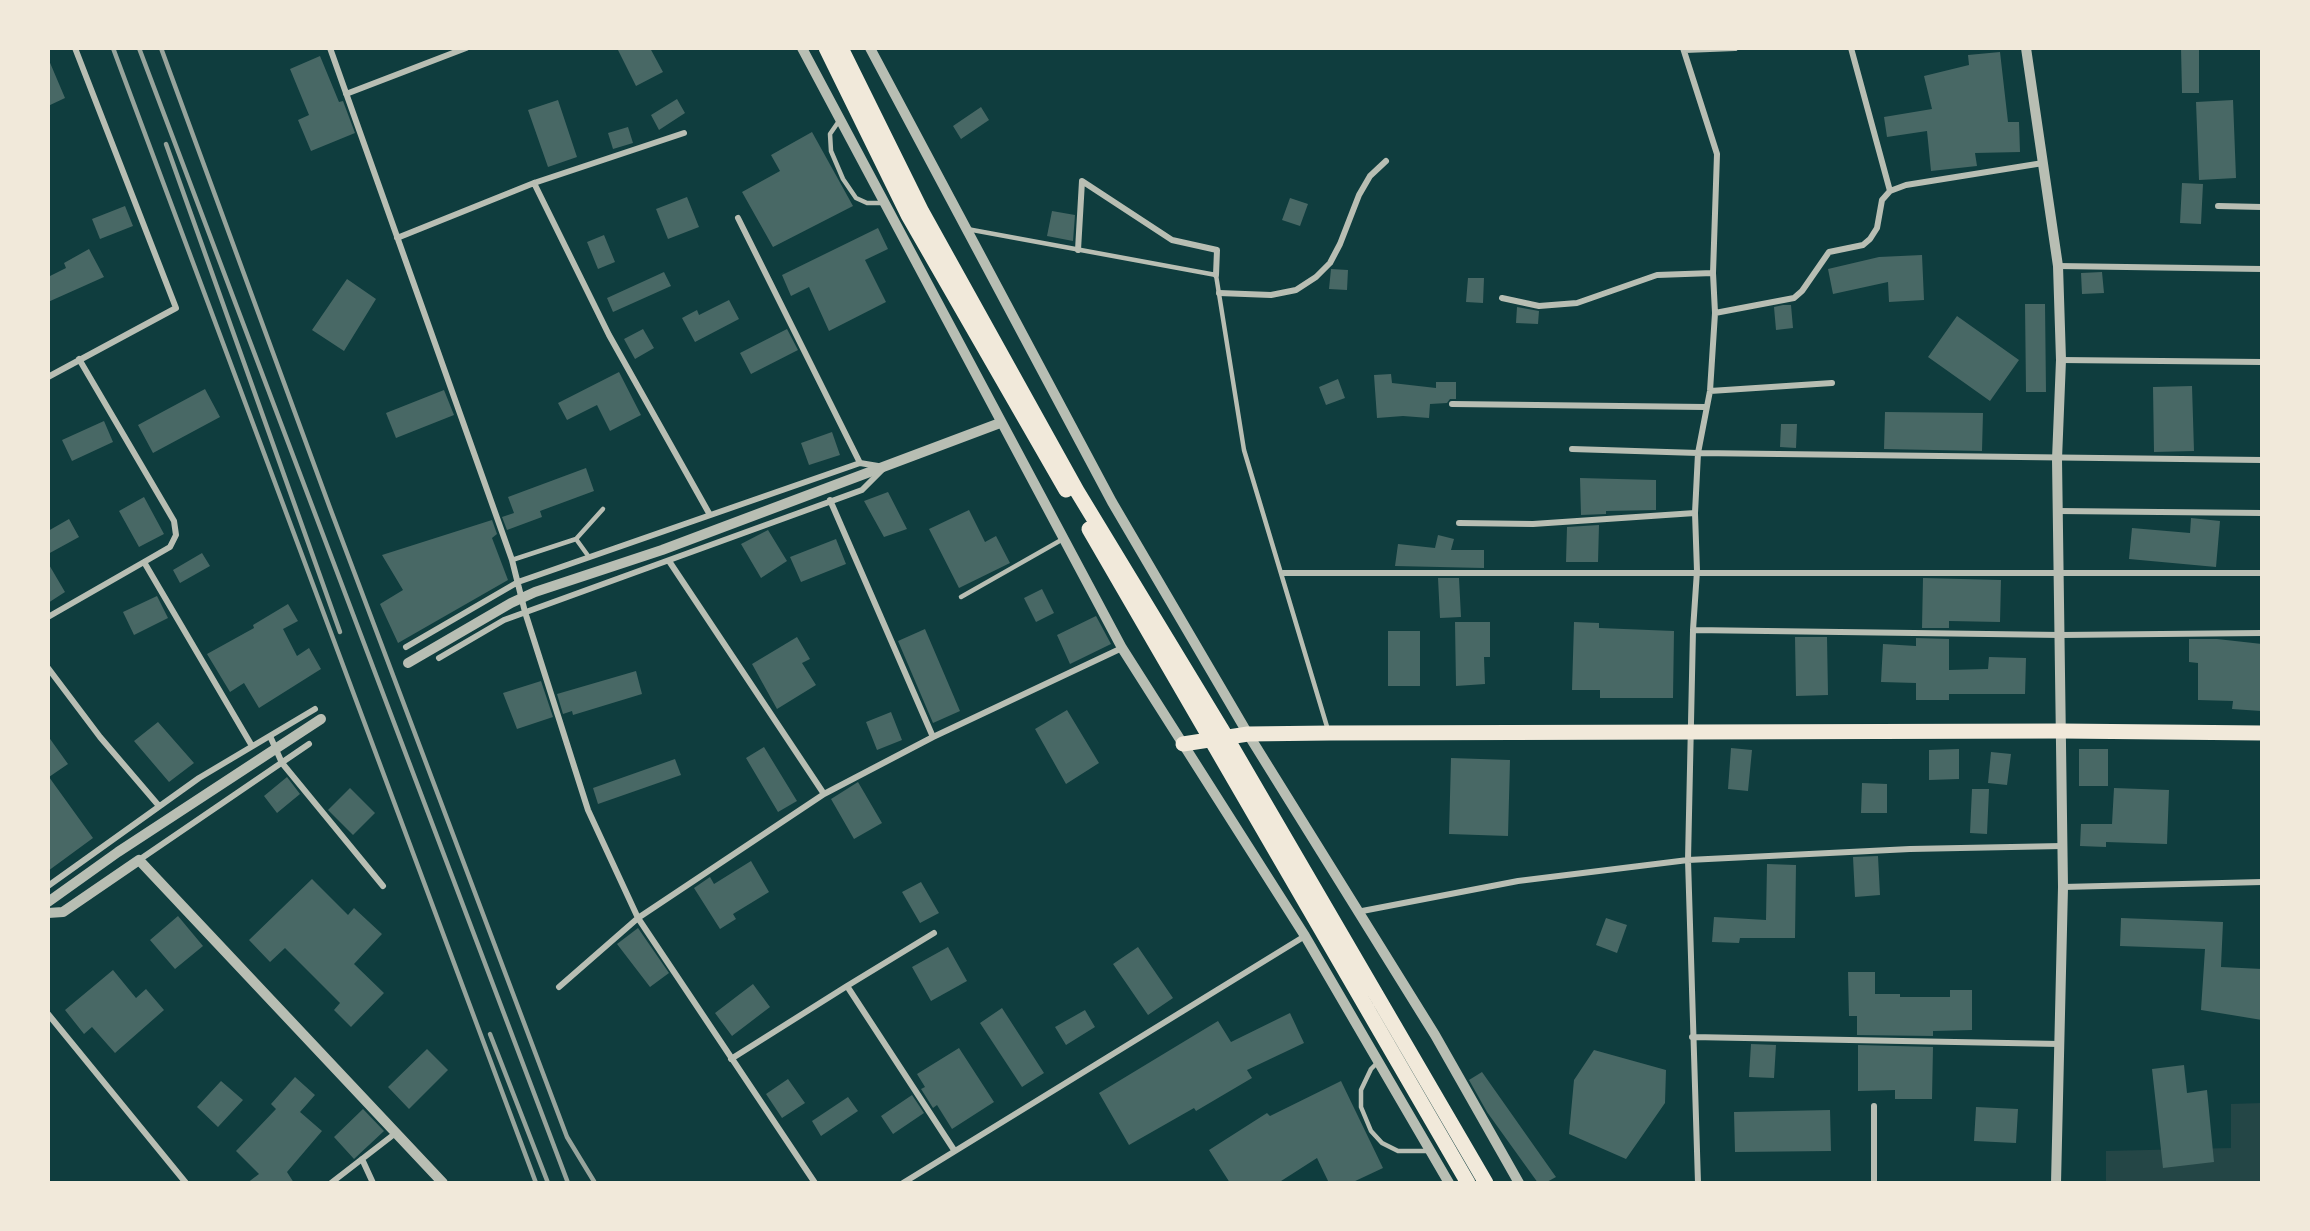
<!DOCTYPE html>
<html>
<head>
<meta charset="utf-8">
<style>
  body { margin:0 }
  #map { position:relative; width:2310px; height:1231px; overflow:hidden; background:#0f3d3e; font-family:"DM Sans",sans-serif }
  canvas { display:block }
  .frame { position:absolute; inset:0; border:50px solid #f1e9da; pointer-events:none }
</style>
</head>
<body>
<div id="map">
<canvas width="2310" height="1231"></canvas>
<div class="frame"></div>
</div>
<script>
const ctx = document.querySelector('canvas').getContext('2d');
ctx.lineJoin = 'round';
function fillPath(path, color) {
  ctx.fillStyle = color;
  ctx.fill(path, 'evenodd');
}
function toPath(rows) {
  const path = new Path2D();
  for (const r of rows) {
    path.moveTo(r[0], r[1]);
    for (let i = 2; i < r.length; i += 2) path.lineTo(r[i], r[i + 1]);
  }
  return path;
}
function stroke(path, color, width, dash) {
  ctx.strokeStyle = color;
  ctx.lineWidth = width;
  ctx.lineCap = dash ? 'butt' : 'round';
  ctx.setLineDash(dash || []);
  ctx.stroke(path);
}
const green = toPath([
  [2262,1103,2262,1183,2106,1183,2106,1151,2231,1148,2231,1104]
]);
const building = toPath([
  [617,48,650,48,663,72,636,86],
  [2181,48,2199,48,2199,93,2182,93],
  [2000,52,2008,122,2019,122,2020,152,1975,153,1977,166,1931,171,1927,131,1887,137,1884,117,1932,109,1924,76,1969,65,1968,55],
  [320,56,339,102,343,101,355,133,311,151,298,120,309,115,290,69],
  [48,58,65,98,48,106],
  [677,99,685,113,659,130,651,115],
  [558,100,577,157,548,167,528,110],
  [2233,100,2236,178,2199,180,2196,102],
  [981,107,989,120,961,139,953,126],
  [628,127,633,143,613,149,608,133],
  [812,132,853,206,773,247,742,192,780,171,771,155],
  [2182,183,2203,184,2201,224,2180,223],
  [687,197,699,227,668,239,656,209],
  [1290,198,1308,204,1300,226,1282,220],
  [125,206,133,226,100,239,92,219],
  [1052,211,1075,215,1073,241,1047,236],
  [878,228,888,249,865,260,886,302,829,331,809,287,791,296,782,275],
  [604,235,615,262,598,269,587,242],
  [89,249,104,277,48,302,48,277,66,268,64,263],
  [1922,255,1924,300,1889,302,1888,282,1833,294,1828,269,1879,257],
  [1331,269,1348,270,1347,290,1329,289],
  [664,272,671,286,613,312,607,298],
  [2102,272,2104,293,2082,294,2081,273],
  [1468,278,1484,278,1483,303,1466,302],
  [347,279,376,299,344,351,312,330],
  [729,300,739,319,695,342,682,318,697,310,699,315],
  [2025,304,2045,304,2046,392,2026,392],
  [1783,305,1791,305,1793,328,1776,330,1774,307],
  [1517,307,1539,311,1538,324,1516,323],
  [1957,316,2019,360,1990,401,1928,357],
  [643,329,654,348,635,359,624,339],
  [787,329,798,350,751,374,740,353],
  [619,372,641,415,610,431,597,405,567,420,558,403],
  [1391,374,1392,383,1436,388,1436,382,1456,382,1456,399,1450,399,1447,403,1430,404,1429,418,1403,416,1377,418,1374,375],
  [1338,379,1345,398,1326,405,1319,387],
  [2192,386,2194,451,2154,452,2153,387],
  [205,389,220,417,153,453,138,425],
  [444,390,454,415,396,438,386,413],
  [1885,412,1983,413,1982,451,1884,449],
  [104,421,113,442,72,461,62,440],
  [1781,424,1797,424,1796,448,1780,447],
  [832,432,840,455,809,465,801,443],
  [586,468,594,491,540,511,542,517,507,530,502,517,514,513,508,497],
  [1580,478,1656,480,1656,510,1606,511,1606,514,1581,515],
  [888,492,907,529,884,537,864,501],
  [144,497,164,534,139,547,119,511],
  [969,510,985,542,996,536,1010,563,959,588,929,529],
  [2191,518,2220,521,2216,567,2129,559,2132,528,2190,533],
  [69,519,79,537,48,554,48,531],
  [492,520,497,534,492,538,508,580,398,643,380,604,403,590,382,555],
  [1599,525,1598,562,1566,562,1567,527],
  [768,530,787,561,761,578,741,544],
  [1438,535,1454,539,1451,550,1484,550,1484,568,1395,566,1398,544,1435,548],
  [836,539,846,564,801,582,790,557],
  [202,553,210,566,180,583,173,570],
  [48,563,65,592,48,603],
  [1438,578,1459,578,1461,617,1440,618],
  [1923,578,2001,580,2000,622,1949,621,1949,628,1922,628],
  [1042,589,1054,613,1036,622,1024,598],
  [157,596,168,618,134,635,123,612],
  [288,604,298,621,283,629,297,656,309,648,321,669,259,708,244,683,230,692,207,654,254,628,253,625],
  [1096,616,1111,644,1070,664,1057,635],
  [1455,622,1490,622,1490,657,1484,657,1485,684,1456,686],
  [1574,622,1599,623,1599,628,1674,631,1673,698,1600,698,1600,690,1572,690],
  [925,629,960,711,933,723,898,641],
  [1388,631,1420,631,1420,686,1388,686],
  [797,637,810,659,802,663,816,685,777,709,752,664],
  [1795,637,1827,637,1828,695,1796,696],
  [1916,638,1949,639,1949,670,1988,669,1989,657,2026,658,2025,694,1949,694,1949,700,1916,700,1916,683,1881,682,1883,644,1916,646],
  [2189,639,2217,639,2262,644,2261,711,2232,709,2233,701,2198,700,2198,663,2189,662],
  [636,671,642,694,573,715,572,711,563,714,557,694],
  [541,681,553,717,517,729,503,693],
  [1067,710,1099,763,1066,784,1035,729],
  [891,712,902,740,877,750,866,722],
  [158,722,194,763,169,782,134,741],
  [48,736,68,764,49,777,93,838,48,871],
  [764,747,797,801,778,812,746,758],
  [1731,748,1752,750,1748,791,1728,789],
  [1959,749,1959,779,1929,780,1929,750],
  [2079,749,2108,749,2108,786,2079,786],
  [1991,752,2011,754,2007,785,1988,783],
  [1451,758,1510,760,1508,836,1449,834],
  [675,759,681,775,598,804,593,788],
  [287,777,300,794,277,813,264,796],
  [858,782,882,823,854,839,831,799],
  [1862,783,1887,784,1887,813,1861,813],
  [350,788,375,813,353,835,328,810],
  [2114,788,2169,790,2167,844,2106,842,2106,847,2080,846,2081,824,2112,824],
  [1972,789,1989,789,1987,834,1970,833],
  [1878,856,1880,895,1855,897,1853,857],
  [751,861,769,892,733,914,736,919,720,929,694,888,710,877,714,884],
  [1767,864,1796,865,1795,938,1740,938,1739,943,1712,942,1714,917,1766,920],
  [312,879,348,915,354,908,382,934,354,964,384,993,351,1027,334,1010,340,1003,285,948,270,962,249,940],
  [921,882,939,913,920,923,902,892],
  [178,916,203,946,175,969,150,940],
  [1606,918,1627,925,1617,953,1596,945],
  [2121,918,2223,922,2221,967,2262,969,2262,1020,2201,1010,2205,949,2120,946],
  [638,928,669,973,650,987,617,944],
  [948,947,967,981,931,1001,912,967],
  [1138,947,1173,998,1148,1015,1113,964],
  [113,970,136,998,146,989,164,1010,115,1053,92,1027,84,1034,65,1010],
  [1848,972,1875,972,1875,994,1900,994,1900,997,1950,997,1950,990,1972,990,1972,1030,1933,1031,1933,1036,1857,1035,1857,1016,1849,1016],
  [753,984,770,1007,732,1036,715,1013],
  [1002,1008,1044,1073,1022,1087,980,1023],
  [1085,1010,1095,1027,1066,1045,1055,1027],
  [1290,1013,1304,1043,1247,1070,1252,1078,1196,1111,1194,1108,1129,1145,1099,1093,1218,1021,1231,1042],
  [1751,1044,1776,1045,1774,1078,1749,1077],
  [1858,1045,1933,1047,1932,1099,1895,1099,1895,1090,1858,1091],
  [959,1048,994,1102,952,1129,937,1105,933,1108,921,1089,925,1087,917,1074],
  [427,1049,448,1070,409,1109,388,1087],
  [1594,1050,1666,1070,1665,1103,1626,1159,1569,1134,1574,1080],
  [2184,1065,2187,1093,2207,1090,2214,1162,2163,1168,2152,1069],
  [1482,1072,1556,1177,1545,1183,1538,1183,1487,1112,1469,1080],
  [295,1077,315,1095,300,1112,322,1131,287,1172,294,1183,247,1183,259,1174,236,1151,276,1109,271,1104],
  [788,1079,805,1103,782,1118,766,1094],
  [221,1081,243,1100,218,1127,197,1107],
  [1341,1081,1383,1168,1351,1183,1329,1183,1317,1158,1278,1183,1230,1183,1209,1150,1267,1113,1270,1116],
  [912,1095,924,1113,893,1134,881,1116],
  [848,1097,858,1111,821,1136,812,1121],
  [1976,1107,2018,1109,2016,1143,1974,1141],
  [363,1109,384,1131,354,1159,334,1137],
  [1830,1110,1831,1151,1735,1152,1734,1112]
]);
const service = toPath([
  [839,121,830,134,831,151,843,179,856,198,867,203,882,203],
  [967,229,1216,275,1244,450,1328,730],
  [576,539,589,557],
  [512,560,576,539,603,509],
  [961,597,1063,539],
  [1377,1063,1371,1069,1361,1090,1361,1107,1371,1131,1382,1143,1398,1151,1428,1151]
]);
const minor = toPath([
  [330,48,512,560,525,612,588,810,638,918,815,1183],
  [1683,48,1717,154,1713,273,1715,313,1710,391,1698,453,1695,513,1697,571,1693,630,1688,860,1698,1183],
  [1851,48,1890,191],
  [1685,50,1735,48],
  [346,94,466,48],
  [534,183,609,335,710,515],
  [2218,206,2262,207],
  [738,218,860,463],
  [397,238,534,183,684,133],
  [1078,250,1082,181,1172,240,1217,250,1216,275],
  [2058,266,2262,269],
  [1219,293,1271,295,1296,290,1316,277,1330,263,1340,244,1359,195,1370,176,1386,161],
  [1502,298,1539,306,1577,303,1657,275,1713,273],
  [1715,313,1794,298,1802,291,1829,252,1863,245,1870,239,1877,228,1882,200,1890,191,1906,185,2043,163],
  [79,359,174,521,176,535,170,547,144,562,252,746],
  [2061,360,2262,362],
  [48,377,176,308,75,48],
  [1710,391,1832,383],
  [1452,404,1705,407],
  [1572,449,1698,453,2262,460],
  [830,500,933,737],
  [2058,511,2262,513],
  [1459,523,1533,524,1695,513],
  [669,561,824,794],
  [1283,573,2262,573],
  [48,617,144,562],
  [1693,630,2061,635,2262,633],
  [406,647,518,582,860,463,878,466],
  [439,658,504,620,862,490,882,470],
  [48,668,100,737,159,806],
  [270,736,282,763,383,886],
  [139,860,309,744],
  [48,886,199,778,315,709],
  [2063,887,2262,882],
  [1357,912,1518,881,1688,860,1910,849,2062,846],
  [847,986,934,933],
  [559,987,638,918,824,794,933,737,1122,648],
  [48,1014,186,1183],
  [1692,1037,2060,1044],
  [731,1059,847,986,954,1150],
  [362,1159,373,1183],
  [331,1183,397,1132],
  [903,1183,1305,936],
  [1874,1183,1874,1106]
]);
const tertiary = toPath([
  [802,48,1122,648,1305,936,1449,1183],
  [870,48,1112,502,1248,734,1435,1035,1519,1183],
  [2026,48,2058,266,2061,360,2057,459,2063,887,2056,1183],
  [408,663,511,603,535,592,662,550,1000,423],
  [48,902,118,852,321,719],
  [48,913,63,912,139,860,443,1183]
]);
const primary = toPath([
  [826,48,908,215,1066,490],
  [841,48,922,212,1077,491,1222,730,1486,1183],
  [1089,529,1468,1183],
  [1183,744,1248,734,1329,733,2062,731,2262,733]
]);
const rail = toPath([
  [113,48,536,1183],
  [139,48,568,1183],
  [161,48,330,508,567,1137,595,1183],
  [166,144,340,632],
  [490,1034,548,1183]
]);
fillPath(green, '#244646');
fillPath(building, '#486865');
stroke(service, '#b8beb3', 4.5);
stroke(minor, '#b8beb3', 6);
stroke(tertiary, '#b8beb3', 10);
stroke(primary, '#f1e9da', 15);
stroke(rail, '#97a49c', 4.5);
</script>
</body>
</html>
